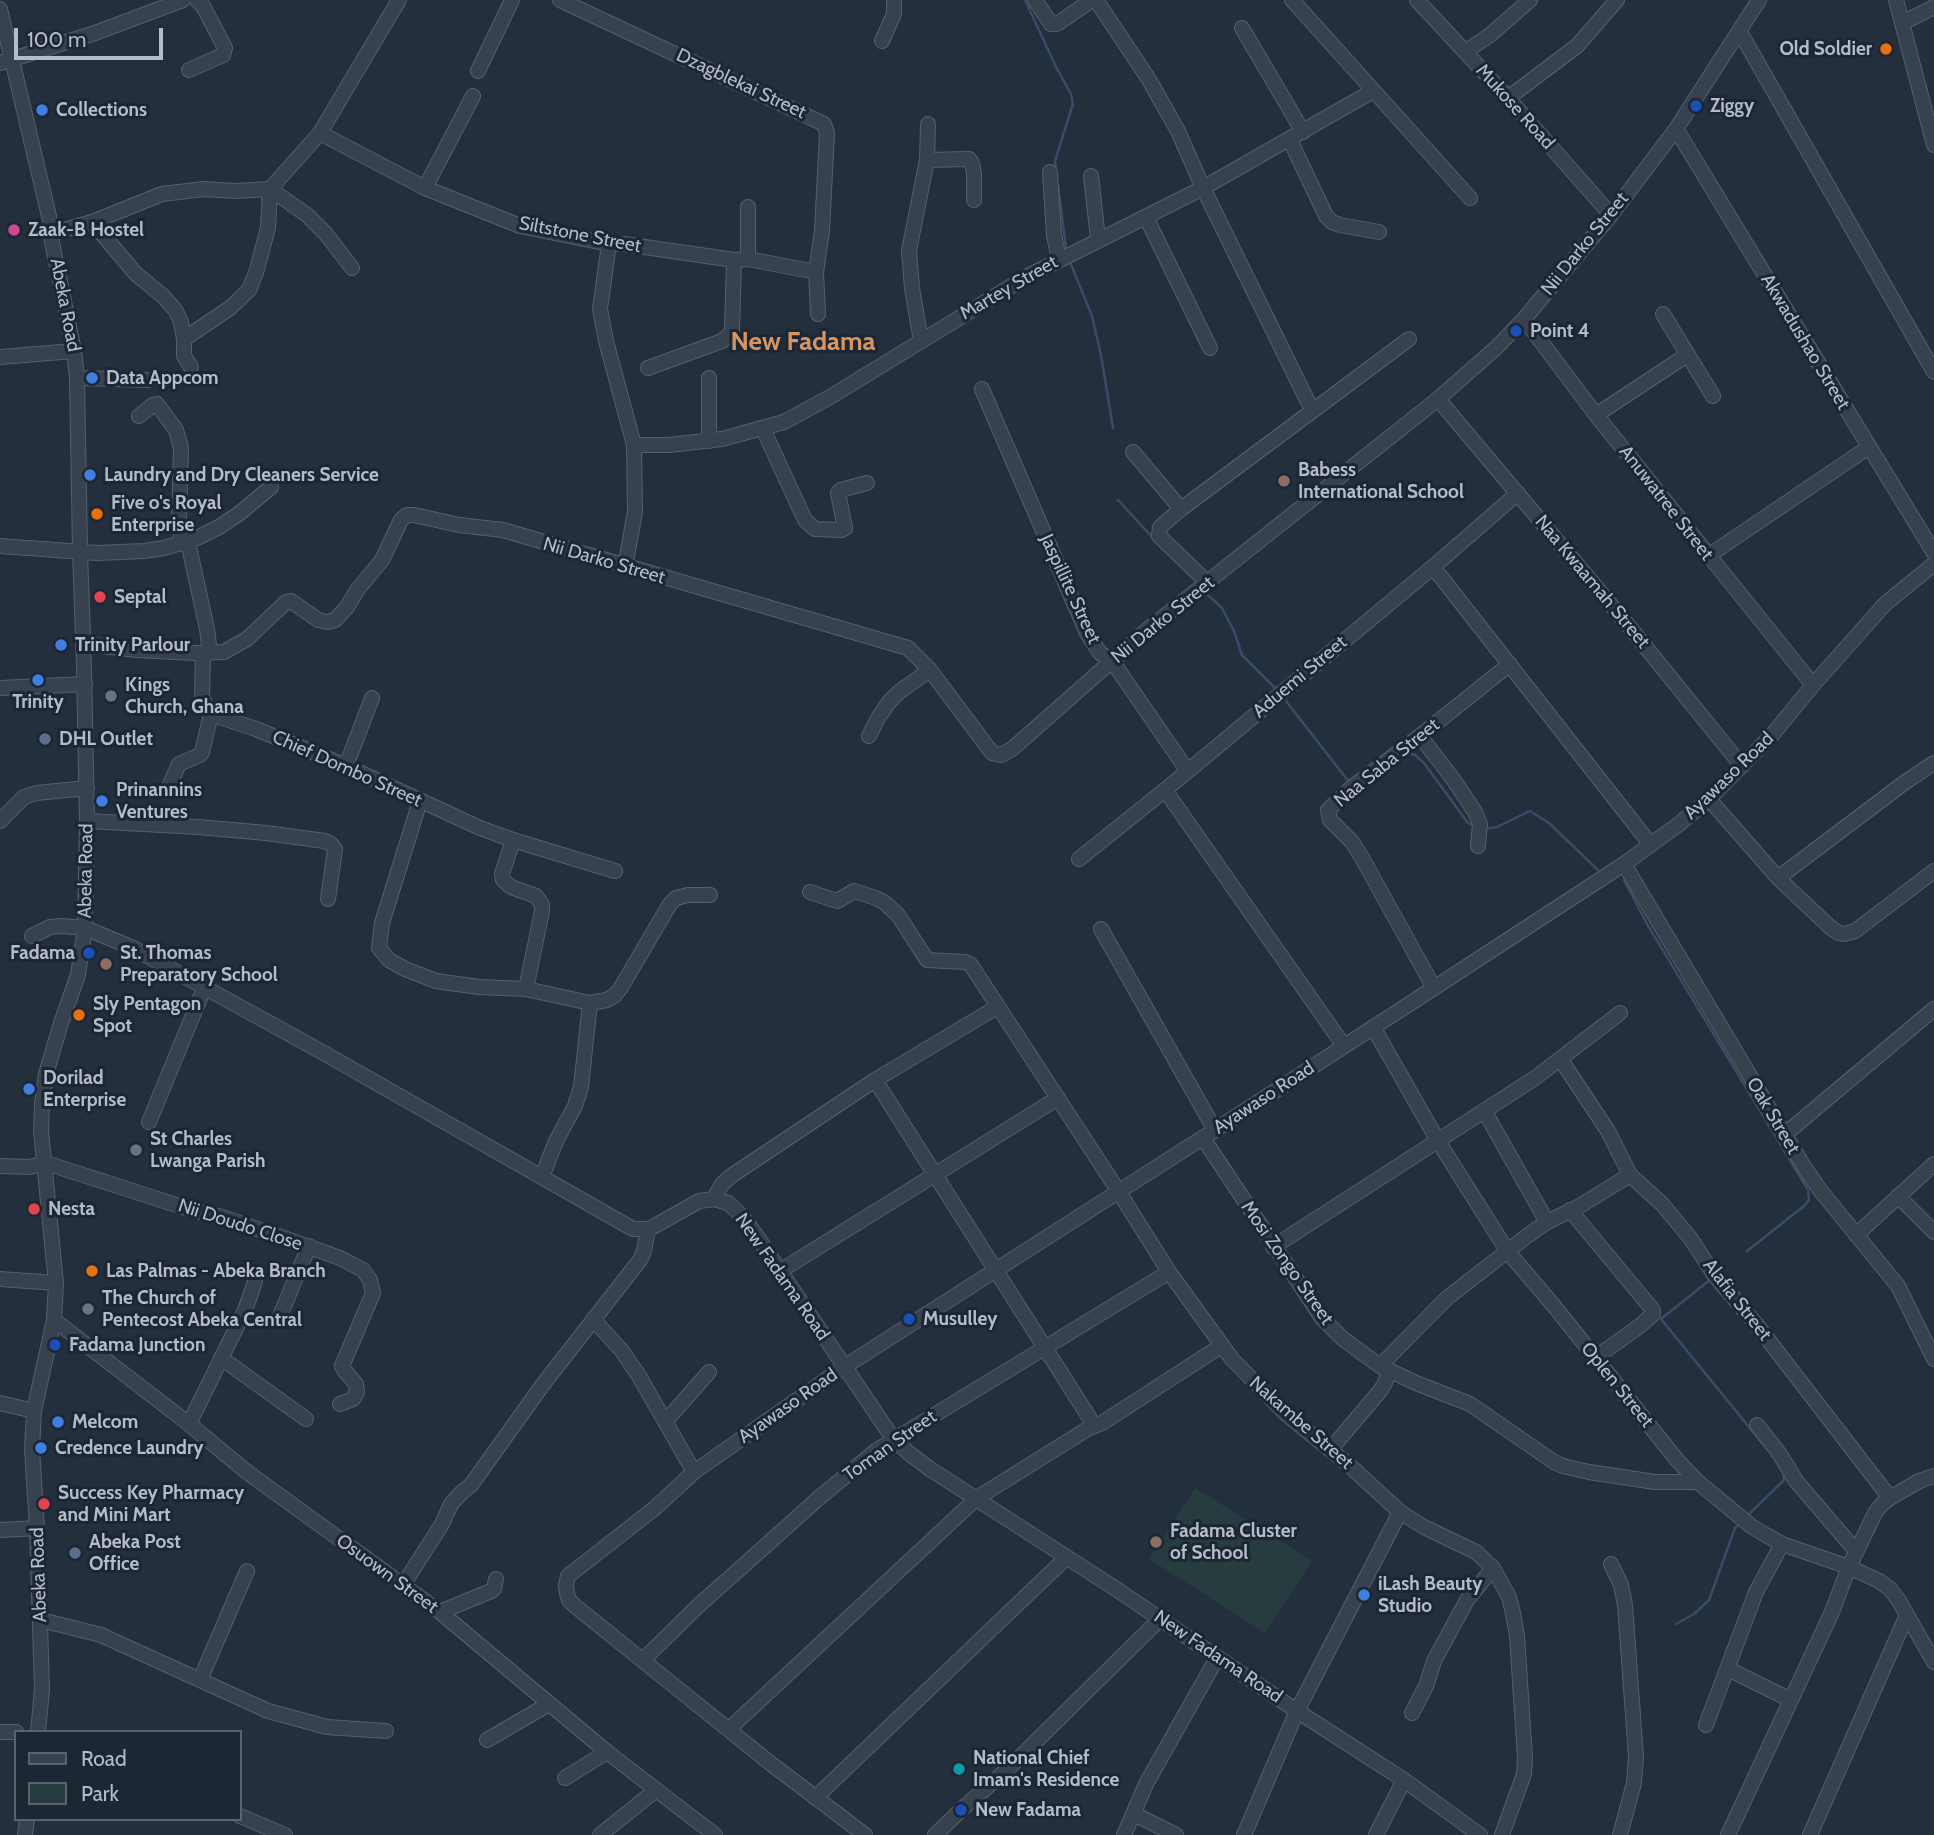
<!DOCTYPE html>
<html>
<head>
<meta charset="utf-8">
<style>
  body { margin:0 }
  #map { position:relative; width:1934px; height:1835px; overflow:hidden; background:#242f3e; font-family:Cabin,sans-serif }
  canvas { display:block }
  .legend { position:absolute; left:14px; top:1730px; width:228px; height:91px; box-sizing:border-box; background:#1d2633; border:2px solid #59626f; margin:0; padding:9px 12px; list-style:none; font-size:21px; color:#b4bcc9 }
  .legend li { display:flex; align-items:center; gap:14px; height:35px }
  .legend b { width:35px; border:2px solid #59626f }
  .scale { position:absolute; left:14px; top:28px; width:149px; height:32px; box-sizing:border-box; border:4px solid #b4bcc9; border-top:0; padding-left:9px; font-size:21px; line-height:24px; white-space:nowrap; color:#b4bcc9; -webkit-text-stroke:5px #1d2633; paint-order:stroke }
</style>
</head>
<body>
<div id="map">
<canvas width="1934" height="1835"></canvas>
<ul class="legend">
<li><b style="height:9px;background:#38414e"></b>Road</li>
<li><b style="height:19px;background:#263c3f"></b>Park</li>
</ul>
<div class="scale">100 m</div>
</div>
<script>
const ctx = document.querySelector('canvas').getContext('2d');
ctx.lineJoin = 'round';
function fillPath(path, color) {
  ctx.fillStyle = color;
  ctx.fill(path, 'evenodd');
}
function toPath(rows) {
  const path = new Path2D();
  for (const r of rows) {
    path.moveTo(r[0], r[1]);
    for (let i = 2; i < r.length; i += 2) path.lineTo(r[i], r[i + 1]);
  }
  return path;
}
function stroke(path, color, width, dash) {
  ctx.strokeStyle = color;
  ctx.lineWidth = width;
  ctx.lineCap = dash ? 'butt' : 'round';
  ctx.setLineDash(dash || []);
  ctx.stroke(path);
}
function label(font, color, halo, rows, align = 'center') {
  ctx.font = font + ' Cabin,sans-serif';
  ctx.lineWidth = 6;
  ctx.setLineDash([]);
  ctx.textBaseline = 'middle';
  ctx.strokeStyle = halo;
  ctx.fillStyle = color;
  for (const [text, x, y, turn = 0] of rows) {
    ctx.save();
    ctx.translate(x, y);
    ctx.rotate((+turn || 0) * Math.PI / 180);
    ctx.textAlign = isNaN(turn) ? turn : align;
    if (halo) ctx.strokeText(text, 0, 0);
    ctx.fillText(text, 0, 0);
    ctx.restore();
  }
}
const green = toPath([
  [1195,1488,1312,1561,1265,1633,1149,1559]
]);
const stream = toPath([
  [1025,0,1057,69,1071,94,1073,104,1055,161,1056,171],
  [1058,185,1066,248],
  [1070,262,1092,316,1101,355,1113,428],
  [1118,500,1154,539],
  [1186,571,1196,581],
  [1207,594,1222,608,1234,631,1242,655,1276,689],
  [1286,701,1349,782],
  [1363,788,1407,755,1414,754,1424,763,1468,823,1475,827],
  [1485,829,1497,827,1530,811,1549,823,1598,870],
  [1624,880,1647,924,1808,1190,1809,1200,1804,1206,1747,1251],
  [1711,1279,1661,1319,1762,1443],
  [1746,1517,1784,1480,1784,1473],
  [1676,1624,1694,1614,1709,1600,1735,1528,1739,1525]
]);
const minor = toPath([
  [560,0,824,124,827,133,822,231,816,272,818,314],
  [1035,0,1051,24,1057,24,1092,0],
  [1096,0,1148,78,1178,131,1203,188,1312,410],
  [1292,0,1470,198],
  [1417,0,1508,98,1611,215],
  [1896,0,1934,145],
  [0,9,53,233,51,237,74,351,77,378,80,551,84,667,87,821,85,928,78,975,61,1023,46,1074,42,1104,41,1131,56,1283,54,1320,34,1411,32,1449,37,1528,42,1689,38,1732],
  [1902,23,1934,7],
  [1242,28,1303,132],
  [1740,32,1934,372],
  [882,41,894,14,894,0],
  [1465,52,1490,35,1530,0],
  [0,63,95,33,183,0],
  [189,70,223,55,225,48,203,6,197,0],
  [478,71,512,0],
  [1508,98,1577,46,1617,0],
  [1676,129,1934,553],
  [320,133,425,188,520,226,609,244,624,244,734,260,748,259,816,272],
  [1290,140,1326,216,1332,222,1340,225,1379,232],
  [927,160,969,159,972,163,974,174,974,200],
  [1050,172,1054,235,1059,259],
  [1091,176,1098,239],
  [425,188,473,96],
  [748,207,748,259],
  [1146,217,1210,348],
  [92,222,136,274,163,296,176,311,181,322,184,339,184,356,191,367],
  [53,233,92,222,162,194,204,189,235,191,270,189,307,215,326,234,352,268],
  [609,244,600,309,606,341,634,445,635,512,625,567],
  [1663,314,1713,396],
  [1524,319,1596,415,1813,685],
  [184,339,230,308,249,290,256,273,268,228,270,189,320,133,399,0],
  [921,341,912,288,909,251,927,160,928,124],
  [0,357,74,351],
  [648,368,722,341,728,336,732,331,734,260],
  [77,378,148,380],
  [982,389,1087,633,1100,653,1112,661,1187,770],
  [1438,399,1627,624,1742,766],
  [1596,415,1687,355],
  [139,416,153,405,157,404,176,430,181,448,179,520,182,544],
  [763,429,805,520,815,529,841,530,845,528,838,493,841,490,867,483],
  [709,441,709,378],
  [634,445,669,445,722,439,784,422,830,397,1026,277,1203,188,1373,91],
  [1133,452,1181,509],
  [188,542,207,629,210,653],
  [0,546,97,553,144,551,164,548,197,538,219,527,240,513,271,487],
  [1708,556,1869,447],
  [1433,567,1651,845],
  [1208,583,1159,536,1160,527,1181,509,1409,339],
  [84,644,137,650,195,653,224,652,247,639,286,602,291,601,318,620,328,622,335,620,347,607,358,589,382,560,401,520,407,515,414,515,459,525,503,530,908,648,930,670,992,753,1001,755,1012,749,1147,630,1438,399,1496,348,1524,319,1611,215,1676,129,1759,0],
  [203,654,202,698,211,714,256,729,346,766,480,828,513,840,615,871],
  [0,688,85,684],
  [869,736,878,718,889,702,899,692,930,670],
  [1420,736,1453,779,1475,812,1480,824,1478,846],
  [346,766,372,698],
  [1165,790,1344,1046],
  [167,791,179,764,200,755,202,752,211,714],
  [1709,799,1778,878,1831,928,1839,933,1844,934,1855,931,1934,871],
  [420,801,382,923,379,948,389,960,405,969,436,981,479,987,526,989,590,1003,607,1000,615,995,620,989,670,904,676,898,688,895,710,895],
  [0,821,24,797,36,793,87,788],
  [87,821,199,827,266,833,325,841,331,844,335,849,328,899],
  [513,840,502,874,503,880,511,887,536,896,542,905,542,911,526,989],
  [1079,859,1165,790,1433,567,1518,493],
  [1624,864,1803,1165,1820,1190,1898,1286,1934,1359],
  [1778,878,1904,783,1934,763],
  [810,892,837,901,854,891,876,898,885,903,898,915,927,960,965,962,971,965,1119,1192,1169,1272,1232,1359,1285,1413,1350,1466,1400,1512,1424,1527,1476,1552,1493,1568,1509,1597,1513,1613,1517,1636,1525,1758,1524,1774,1502,1835],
  [1101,929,1215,1130],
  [32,936,50,927,62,926,85,928,133,948,322,1052,633,1229,648,1229,653,1227,699,1201,714,1199,728,1203,742,1216,756,1235,894,1440,910,1454,930,1469,1113,1587,1297,1711,1404,1780,1480,1835],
  [1434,988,1361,856,1352,842,1330,820,1328,810,1350,789,1420,736,1510,664],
  [1373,1027,1438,1141,1508,1252,1554,1306,1677,1460,1698,1482,1751,1526,1766,1535,1782,1544,1849,1567,1879,1581,1890,1589,1899,1601,1934,1662],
  [1561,1060,1608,1131,1630,1175,1662,1204,1691,1239,1715,1276,1756,1324,1890,1498],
  [875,1080,1094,1425],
  [1485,1112,1547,1222],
  [149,1122,205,986],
  [1784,1135,1934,1009],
  [1203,1138,1322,1318,1342,1338,1380,1366,1416,1383,1470,1404,1554,1462,1563,1466,1589,1472,1655,1482,1698,1482],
  [0,1166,29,1167,46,1163,195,1211,219,1216,284,1238,340,1258,363,1270,370,1280,373,1293,342,1366,344,1370,356,1384,357,1392,353,1399,340,1404],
  [542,1177,556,1141,575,1106,581,1087,590,1003],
  [1898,1196,1934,1232],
  [714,1199,722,1184,731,1176,875,1080,997,1007],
  [1570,1210,1653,1310,1653,1314,1641,1325,1595,1358],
  [1856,1235,1934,1164],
  [1273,1247,1535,1078,1620,1013],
  [780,1271,1058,1098],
  [0,1279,56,1283],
  [280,1316,309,1246],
  [593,1319,622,1351,639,1376,694,1472],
  [54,1320,189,1424,247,1472,440,1612,607,1752,715,1835],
  [221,1358,306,1419],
  [1380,1366,1447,1298,1527,1236,1547,1222,1578,1207,1630,1175],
  [0,1403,34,1411],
  [665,1422,709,1372],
  [189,1424,245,1310,255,1282],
  [1757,1425,1779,1453,1796,1481,1856,1551],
  [1330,1450,1380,1391,1385,1383,1389,1370],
  [0,1530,37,1528],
  [1611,1564,1621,1585,1625,1605,1636,1757,1634,1783,1620,1835],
  [403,1585,442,1524,451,1504,462,1492,471,1485,544,1383,640,1260,644,1251,648,1229],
  [440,1612,491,1591,494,1589,496,1579],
  [41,1620,101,1635,268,1711,327,1727,386,1731],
  [643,1660,698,1606,772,1540,820,1497,877,1450,1169,1272],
  [1728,1669,1791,1700],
  [200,1680,247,1571],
  [1412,1713,1426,1686,1434,1661,1467,1600,1493,1568],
  [1706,1725,1756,1592,1782,1544],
  [729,1729,977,1498,1089,1428,1102,1423,1221,1346],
  [0,1732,16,1732],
  [487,1740,549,1704],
  [565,1778,607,1752],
  [815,1798,1067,1557],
  [1134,1814,1176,1835],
  [240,1816,285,1835],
  [25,1835,27,1819],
  [600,1835,656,1790],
  [865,1835,770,1763,575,1606,569,1600,567,1593,566,1585,568,1576,655,1508,694,1472,844,1367,1215,1130,1434,988,1624,864,1679,824,1709,799,1772,735,1813,685,1885,604,1934,564],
  [935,1835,961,1810,1011,1766,1160,1619],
  [1124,1835,1146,1784,1217,1658],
  [1244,1835,1297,1711,1400,1512],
  [1376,1835,1404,1780],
  [1728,1835,1832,1612,1849,1567,1875,1513,1882,1504,1890,1498,1919,1481,1934,1476],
  [1810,1835,1907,1615]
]);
const markers = [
  [1886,49,7,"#e8710a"],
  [1696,106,7,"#1a4fb4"],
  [42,110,7,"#3f7fe0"],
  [14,230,7,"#d1479c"],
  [1516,331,7,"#1a4fb4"],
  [92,378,7,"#3f7fe0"],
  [90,475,7,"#3f7fe0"],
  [1284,481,7,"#8d6e63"],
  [97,514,7,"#e8710a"],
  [100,597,7,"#e0444e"],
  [61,645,7,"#3f7fe0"],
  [38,680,7,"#3f7fe0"],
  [111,696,7,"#6b7280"],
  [45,739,7,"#5c6f8a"],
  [102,801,7,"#3f7fe0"],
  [89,953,7,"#1a4fb4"],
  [106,964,7,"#8d6e63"],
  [79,1015,7,"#e8710a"],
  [29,1089,7,"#3f7fe0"],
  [136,1150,7,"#6b7280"],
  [34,1209,7,"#e0444e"],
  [92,1271,7,"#e8710a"],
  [88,1309,7,"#6b7280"],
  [909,1319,7,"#1a4fb4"],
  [55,1345,7,"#1a4fb4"],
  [58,1422,7,"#3f7fe0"],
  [41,1448,7,"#3f7fe0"],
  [44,1504,7,"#e0444e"],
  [1156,1542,7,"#8d6e63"],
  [75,1553,7,"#5c6f8a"],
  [1364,1595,7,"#3f7fe0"],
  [959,1769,7,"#0f9aa8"],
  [961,1810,7,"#1a4fb4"]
];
const poiNames = [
  ["Old Soldier",1872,49,"right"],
  ["Ziggy",1710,106],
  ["Collections",56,110],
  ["Zaak-B Hostel",28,230],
  ["Point 4",1530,331],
  ["Data Appcom",106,378],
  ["Babess",1298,470],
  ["International School",1298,492],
  ["Laundry and Dry Cleaners Service",104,475],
  ["Five o's Royal",111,503],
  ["Enterprise",111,525],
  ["Septal",114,597],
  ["Trinity Parlour",75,645],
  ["Kings",125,685],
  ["Church, Ghana",125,707],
  ["Trinity",38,702,"center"],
  ["DHL Outlet",59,739],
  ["Prinannins",116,790],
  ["Ventures",116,812],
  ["Fadama",75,953,"right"],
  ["St. Thomas",120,953],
  ["Preparatory School",120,975],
  ["Sly Pentagon",93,1004],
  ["Spot",93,1026],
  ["Dorilad",43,1078],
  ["Enterprise",43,1100],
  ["St Charles",150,1139],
  ["Lwanga Parish",150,1161],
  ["Nesta",48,1209],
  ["Las Palmas - Abeka Branch",106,1271],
  ["The Church of",102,1298],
  ["Pentecost Abeka Central",102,1320],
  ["Musulley",923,1319],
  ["Fadama Junction",69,1345],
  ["Melcom",72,1422],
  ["Credence Laundry",55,1448],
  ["Success Key Pharmacy",58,1493],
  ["and Mini Mart",58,1515],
  ["Fadama Cluster",1170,1531],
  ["of School",1170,1553],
  ["Abeka Post",89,1542],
  ["Office",89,1564],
  ["iLash Beauty",1378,1584],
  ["Studio",1378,1606],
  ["National Chief",973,1758],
  ["Imam's Residence",973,1780],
  ["New Fadama",975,1810]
];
const streetNames = [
  ["Dzagblekai Street",741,84,25],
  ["Mukose Road",1515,107,48],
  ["Siltstone Street",580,235,11],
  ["Nii Darko Street",1585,244,-51],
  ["Martey Street",1009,288,-30],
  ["Abeka Road",65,305,79],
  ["Akwadushao Street",1805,342,59],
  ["Anuwatree Street",1666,503,52],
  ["Nii Darko Street",604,561,16],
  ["Naa Kwaamah Street",1592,582,50],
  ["Jaspillite Street",1070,589,65],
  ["Nii Darko Street",1163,620,-39],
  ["Aduemi Street",1300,677,-40],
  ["Naa Saba Street",1387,763,-39],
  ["Chief Dombo Street",347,769,24],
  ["Ayawaso Road",1729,776,-44],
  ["Abeka Road",86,871,-89],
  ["Ayawaso Road",1264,1098,-33],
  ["Oak Street",1773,1116,59],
  ["Nii Doudo Close",240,1225,18],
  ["Mosi Zongo Street",1287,1263,55],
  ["New Fadama Road",782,1277,55],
  ["Alafia Street",1737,1300,52],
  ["Oplen Street",1617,1385,51],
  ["Ayawaso Road",788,1406,-35],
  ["Nakambe Street",1301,1423,41],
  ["Toman Street",890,1446,-35],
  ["Osuown Street",387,1574,36],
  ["Abeka Road",39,1575,-92],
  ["New Fadama Road",1218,1657,34]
];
const districtNames = [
  ["New Fadama",803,342]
];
fillPath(green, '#263c3f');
stroke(stream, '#394c67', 2.5);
stroke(minor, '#565f6c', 16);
stroke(minor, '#38414e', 14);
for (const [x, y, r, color] of markers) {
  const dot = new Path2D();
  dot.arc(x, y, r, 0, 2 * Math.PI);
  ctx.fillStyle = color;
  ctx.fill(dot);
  stroke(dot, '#1d2633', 2.5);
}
label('bold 19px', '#b4bcc9', '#1d2633', poiNames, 'left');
label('19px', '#b4bcc9', '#1d2633', streetNames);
label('bold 26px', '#d59563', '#1d2633', districtNames);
</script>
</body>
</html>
